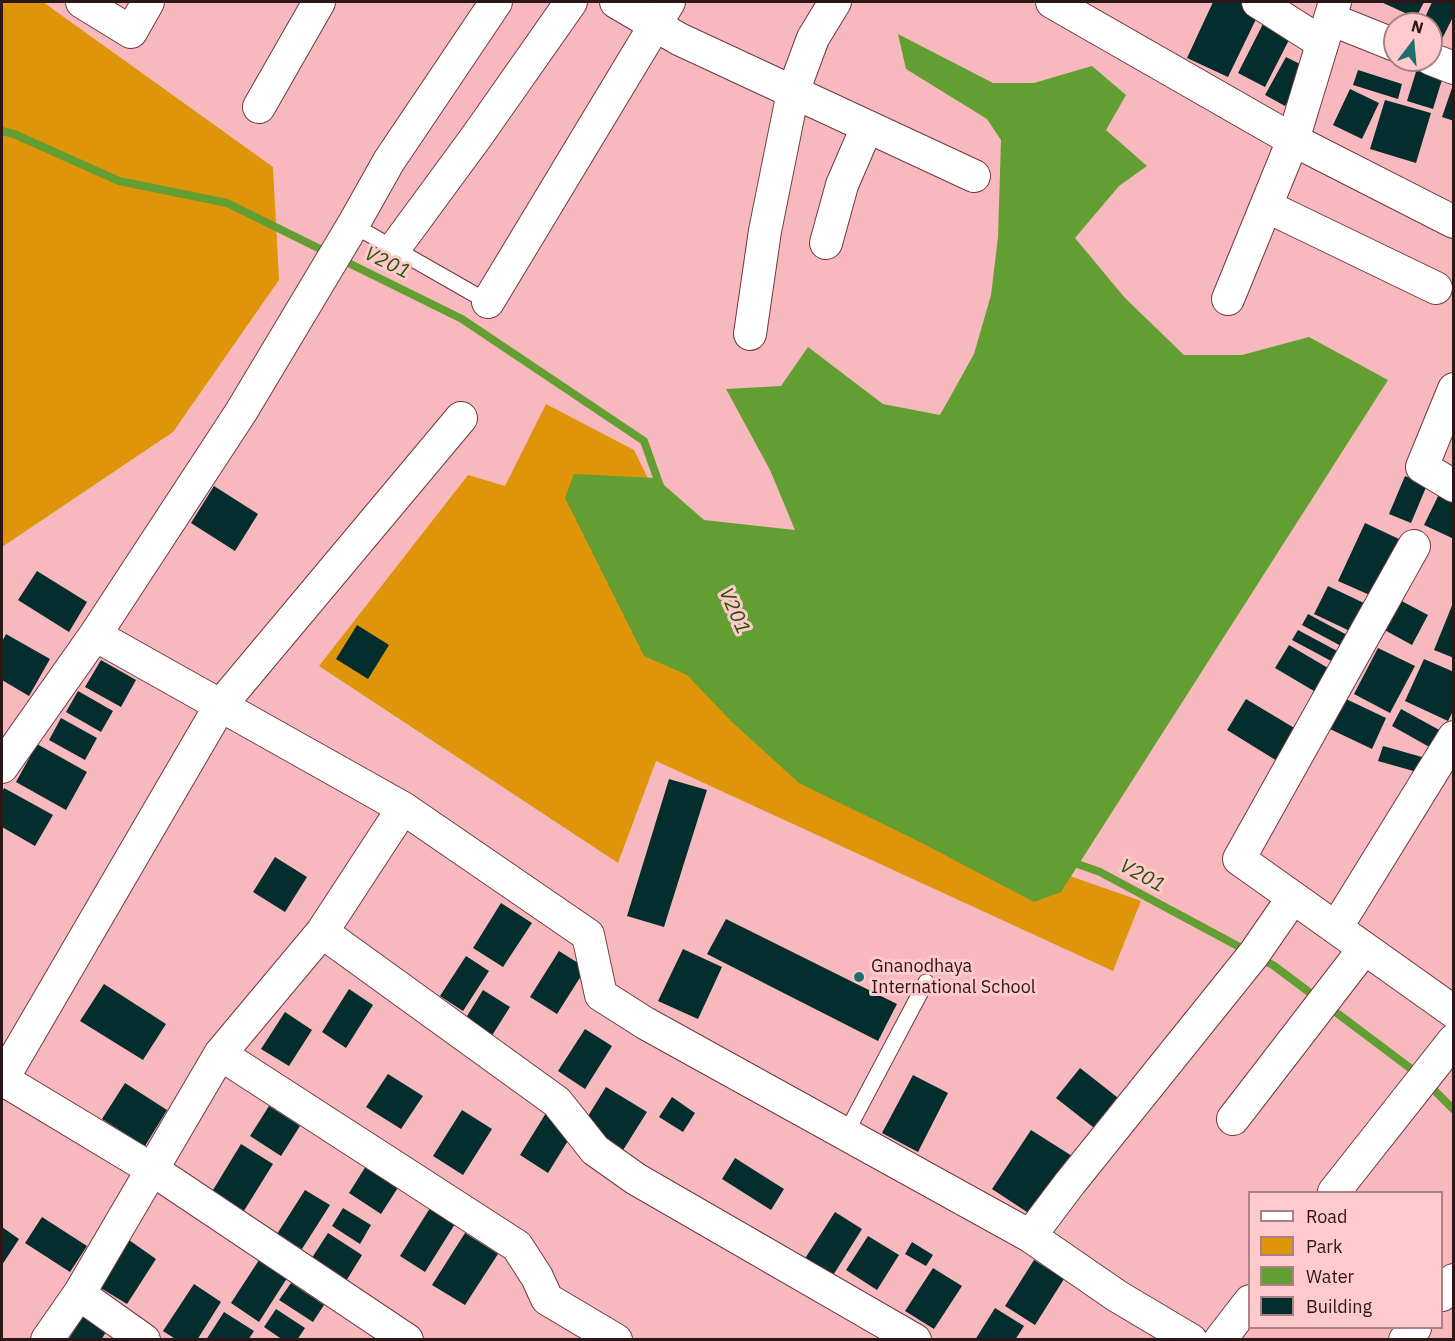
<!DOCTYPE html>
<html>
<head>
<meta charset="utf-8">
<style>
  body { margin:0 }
  #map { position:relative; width:1455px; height:1341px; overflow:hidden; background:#f8b9be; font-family:"IBM Plex Sans",sans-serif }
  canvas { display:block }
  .frame { position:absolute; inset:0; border:3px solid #2c1618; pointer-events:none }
  .legend { position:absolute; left:1248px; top:1191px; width:195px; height:138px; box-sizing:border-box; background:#fecacd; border:2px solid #aa8285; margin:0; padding:8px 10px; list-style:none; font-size:18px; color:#2c1618 }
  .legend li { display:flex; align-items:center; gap:12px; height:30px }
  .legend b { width:30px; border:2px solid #aa8285 }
  .north { position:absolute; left:1383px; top:12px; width:60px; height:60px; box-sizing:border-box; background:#fecacd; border:2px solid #aa8285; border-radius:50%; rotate:16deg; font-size:16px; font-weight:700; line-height:24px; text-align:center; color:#2c1618 }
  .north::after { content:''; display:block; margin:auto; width:21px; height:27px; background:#226e6d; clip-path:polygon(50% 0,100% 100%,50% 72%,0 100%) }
</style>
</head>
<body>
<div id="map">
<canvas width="1455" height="1341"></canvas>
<div class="frame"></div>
<ul class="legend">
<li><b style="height:8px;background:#fff"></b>Road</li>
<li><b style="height:16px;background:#de950a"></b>Park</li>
<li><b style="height:16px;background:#629e32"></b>Water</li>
<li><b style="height:16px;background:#032e2d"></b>Building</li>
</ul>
<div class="north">N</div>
</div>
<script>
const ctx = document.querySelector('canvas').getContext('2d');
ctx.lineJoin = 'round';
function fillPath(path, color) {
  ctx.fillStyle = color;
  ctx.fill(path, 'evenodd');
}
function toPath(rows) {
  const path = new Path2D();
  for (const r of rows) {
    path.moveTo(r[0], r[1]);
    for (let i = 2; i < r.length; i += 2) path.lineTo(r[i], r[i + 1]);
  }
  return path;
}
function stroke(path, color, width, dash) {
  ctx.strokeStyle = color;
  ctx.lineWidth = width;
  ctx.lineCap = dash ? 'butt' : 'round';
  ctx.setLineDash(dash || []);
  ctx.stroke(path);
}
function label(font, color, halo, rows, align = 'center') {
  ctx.font = font + ' "IBM Plex Sans",sans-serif';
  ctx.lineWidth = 6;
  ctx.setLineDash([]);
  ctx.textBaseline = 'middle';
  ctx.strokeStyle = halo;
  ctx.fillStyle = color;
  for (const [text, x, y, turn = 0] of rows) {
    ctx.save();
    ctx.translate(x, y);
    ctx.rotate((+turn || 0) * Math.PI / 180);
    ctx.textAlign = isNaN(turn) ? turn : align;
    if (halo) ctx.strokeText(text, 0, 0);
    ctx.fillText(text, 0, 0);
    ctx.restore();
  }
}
const green = toPath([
  [2,2,43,2,273,167,279,280,173,432,2,547],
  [546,404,634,450,774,734,889,812,1141,901,1113,971,656,761,618,863,319,666,468,475,505,486]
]);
const water = toPath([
  [898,34,993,83,1034,83,1092,66,1126,95,1106,130,1147,166,1119,186,1075,238,1125,298,1184,355,1242,355,1309,337,1388,380,1061,892,1034,902,920,842,799,783,732,722,687,675,644,656,565,498,574,474,656,478,704,520,795,530,770,470,726,389,781,386,808,347,883,404,940,415,974,354,991,295,998,237,1001,140,987,119,906,69]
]);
const stream = toPath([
  [2,131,14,134,119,181,227,203,462,319,644,441,660,486],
  [1069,861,1100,872,1247,951],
  [1258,958,1273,965,1418,1074,1454,1110]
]);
const building = toPath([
  [1213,2,1241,2,1260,11,1228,77,1187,58],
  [1381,2,1424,2,1416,18],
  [1432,2,1454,2,1454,15,1440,43,1431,39,1431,24,1422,24],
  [1265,20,1292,34,1265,87,1238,73],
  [1286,57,1306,67,1285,106,1265,95],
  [1419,62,1445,70,1433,109,1407,101],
  [1358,70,1402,84,1398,99,1353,85],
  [1453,85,1454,85,1454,121,1442,117],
  [1350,89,1379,103,1362,139,1333,125],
  [1385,100,1431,113,1416,163,1370,149],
  [1405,476,1427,485,1411,523,1389,514],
  [214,486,258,514,235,551,191,523],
  [1441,490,1454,496,1454,539,1424,525],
  [1365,523,1399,539,1372,596,1338,581],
  [37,571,87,602,69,632,18,600],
  [1328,586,1366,604,1352,632,1314,614],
  [1396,598,1428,615,1412,645,1381,628],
  [1453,603,1454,603,1454,658,1434,650],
  [1308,614,1349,636,1343,647,1302,625],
  [357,625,389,645,368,679,336,659],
  [1298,630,1339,652,1333,662,1292,640],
  [6,634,50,659,29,696,2,680,2,642],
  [1289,645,1333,671,1319,694,1275,668],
  [1378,648,1415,666,1390,713,1354,694],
  [1424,659,1454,672,1454,709,1448,721,1405,701],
  [101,660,136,680,121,707,85,687],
  [78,691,113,711,101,732,66,712],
  [1344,698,1386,718,1372,749,1330,729],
  [1246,699,1301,732,1282,764,1227,730],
  [1401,709,1443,732,1433,749,1392,726],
  [61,718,97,738,85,760,49,740],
  [37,744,87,772,66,810,16,782],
  [1383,746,1429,759,1424,774,1378,761],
  [669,779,707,790,664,927,627,916],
  [4,788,53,815,35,846,2,827,2,793],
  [275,857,307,877,285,912,253,892],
  [501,903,532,923,503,967,473,948],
  [726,919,897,1004,878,1041,707,954],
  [683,949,722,967,698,1019,658,1001],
  [559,951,586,968,557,1014,530,997],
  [466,956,489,971,463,1011,440,996],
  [104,984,166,1024,143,1060,80,1021],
  [349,989,373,1005,346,1048,322,1032],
  [483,990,510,1007,491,1037,464,1021],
  [285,1012,312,1030,289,1066,261,1049],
  [585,1029,612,1046,585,1089,558,1071],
  [1080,1068,1122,1101,1098,1131,1056,1098],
  [388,1074,423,1096,401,1129,366,1107],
  [913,1075,948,1093,918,1152,882,1133],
  [125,1083,167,1110,145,1146,102,1119],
  [606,1087,647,1112,620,1155,580,1129],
  [672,1097,695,1113,683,1132,659,1117],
  [269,1106,300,1126,281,1156,250,1136],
  [462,1110,492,1129,463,1175,433,1156],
  [546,1113,574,1131,548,1173,520,1155],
  [1031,1130,1072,1156,1033,1216,992,1189],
  [241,1144,273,1164,242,1214,210,1195],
  [735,1158,784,1189,771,1210,722,1179],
  [366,1166,399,1186,381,1214,349,1193],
  [305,1190,330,1205,302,1249,277,1234],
  [343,1208,371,1225,360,1244,332,1226],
  [430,1208,455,1224,425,1272,400,1256],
  [835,1212,862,1229,832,1277,804,1260],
  [42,1217,87,1246,70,1272,25,1243],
  [2,1227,19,1239,2,1265],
  [328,1233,362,1255,343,1286,308,1264],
  [465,1233,498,1254,465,1305,432,1285],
  [868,1236,899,1255,877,1290,846,1270],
  [129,1240,156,1259,127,1304,99,1287],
  [912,1242,933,1255,926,1266,905,1254],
  [261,1257,289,1275,259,1322,231,1303],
  [1034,1260,1064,1279,1035,1325,1005,1306],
  [933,1268,962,1286,934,1329,905,1311],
  [291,1283,324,1305,313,1322,279,1300],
  [194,1284,221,1302,197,1340,177,1340,163,1331],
  [995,1308,1024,1326,1015,1340,975,1340],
  [276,1309,305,1328,297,1340,283,1340,264,1327],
  [224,1312,254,1331,248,1340,206,1340],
  [83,1317,106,1332,101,1340,68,1340]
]);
const lane = toPath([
  [353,225,488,302],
  [845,1135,926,982]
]);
const street = toPath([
  [82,2,131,32,148,2],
  [616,2,679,39,974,176],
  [1052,2,1293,140,1454,222],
  [1258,2,1322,43],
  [1330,19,1395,45],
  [1431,59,1454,68],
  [259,107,319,2],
  [1266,206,1436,288],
  [826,243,842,185,867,127],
  [394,249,477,136,571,2],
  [1228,299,1293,140,1335,2],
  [488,302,669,2],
  [750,334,765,231,793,92,813,38,835,2],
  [1454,389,1422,467,1454,486],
  [1414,546,1239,859,1454,1012],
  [95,635,403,808,588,935,601,995,645,1023,1030,1236,1117,1296,1191,1340],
  [2,767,95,635,241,412,353,225,389,161,496,2],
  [1336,928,1454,737],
  [322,932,557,1102,595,1150,636,1179,915,1340],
  [220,1054,517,1246,537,1277,547,1299,616,1340],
  [2,1079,153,1170,407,1340],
  [2,1080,220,706,461,418],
  [1233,1119,1364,949],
  [1334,1192,1454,1040],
  [1030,1236,1070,1183,1254,954,1292,899],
  [79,1294,144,1340],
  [1442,1295,1454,1280],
  [47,1340,79,1294,220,1054,322,932,403,808],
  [1220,1340,1250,1301],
  [1405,1340,1415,1328]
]);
const markers = [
  [859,977,6,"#226e6d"]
];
const poiNames = [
  ["Gnanodhaya",871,967],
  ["International School",871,988]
];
const waterNames = [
  ["V201",387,263,26],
  ["V201",734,611,66],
  ["V201",1142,876,28]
];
fillPath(green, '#de950a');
fillPath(water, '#629e32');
stroke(stream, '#629e32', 8);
fillPath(building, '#032e2d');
stroke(lane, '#6e3a40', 17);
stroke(street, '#6e3a40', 34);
stroke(lane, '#fff', 15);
stroke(street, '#fff', 32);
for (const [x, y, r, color] of markers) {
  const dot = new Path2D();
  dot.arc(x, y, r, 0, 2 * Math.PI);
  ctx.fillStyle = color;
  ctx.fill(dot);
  stroke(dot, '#fecacd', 2);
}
label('18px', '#2c1618', '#fecacd', poiNames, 'left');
label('italic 20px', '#2b5203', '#fecacd', waterNames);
</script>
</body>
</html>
